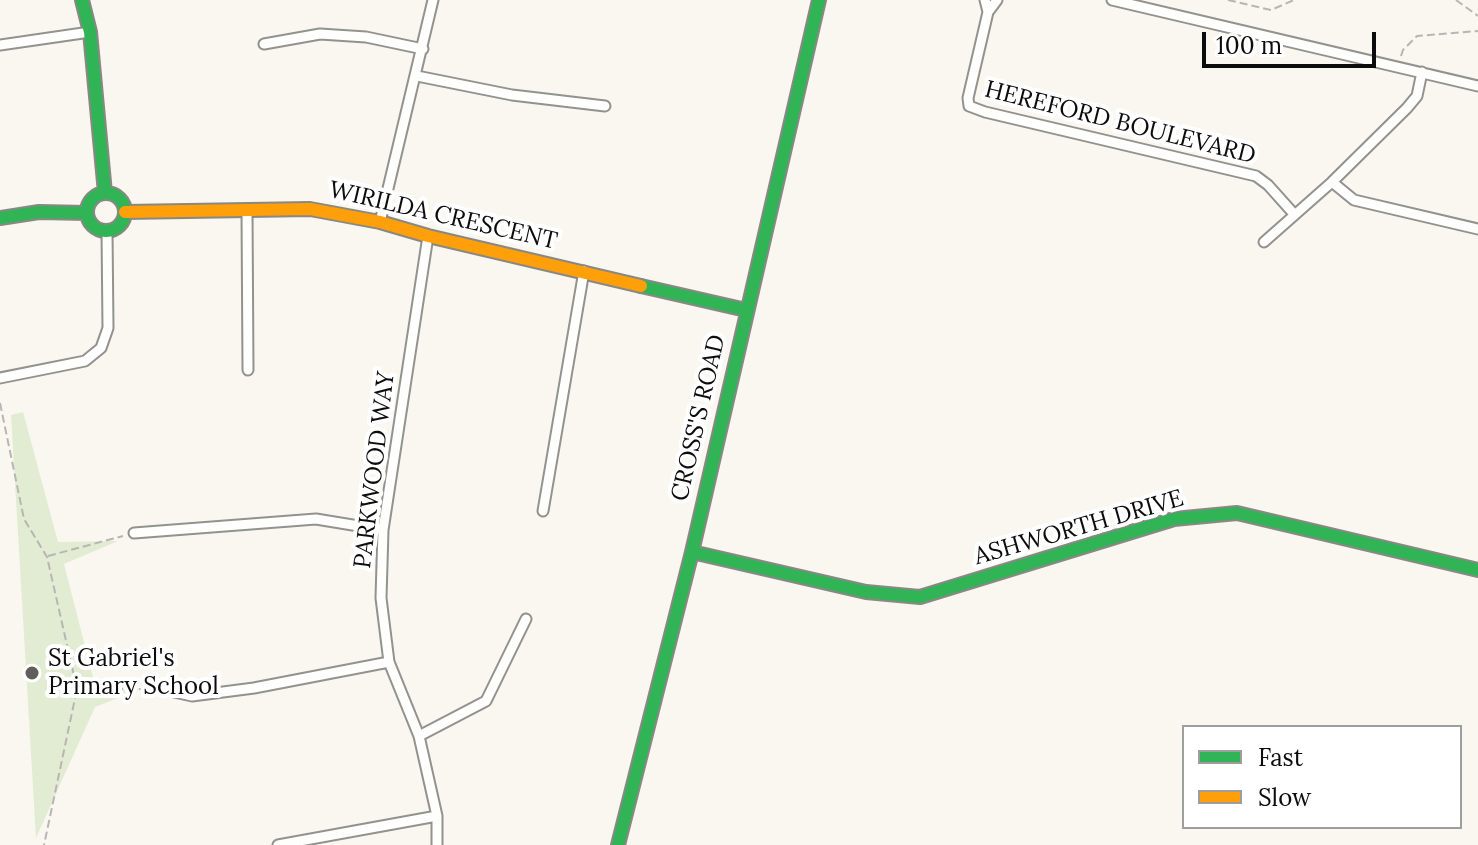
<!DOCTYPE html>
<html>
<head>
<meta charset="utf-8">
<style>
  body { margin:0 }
  #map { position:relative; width:1478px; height:845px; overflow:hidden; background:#f9f7f0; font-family:Lora,serif }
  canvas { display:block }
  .legend { position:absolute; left:1182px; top:725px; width:280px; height:104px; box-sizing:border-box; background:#fff; border:2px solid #9e9e9e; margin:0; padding:10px 14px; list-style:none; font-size:24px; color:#0c0c0c }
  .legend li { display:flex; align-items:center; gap:16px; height:40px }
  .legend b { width:40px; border:2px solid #9e9e9e }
  .scale { position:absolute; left:1202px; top:32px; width:174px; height:36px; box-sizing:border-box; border:4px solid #0c0c0c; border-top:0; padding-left:10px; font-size:24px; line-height:28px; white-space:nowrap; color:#0c0c0c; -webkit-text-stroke:6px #fff; paint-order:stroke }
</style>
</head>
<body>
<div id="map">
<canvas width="1478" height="845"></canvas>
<ul class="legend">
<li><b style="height:10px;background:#30b455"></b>Fast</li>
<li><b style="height:10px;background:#ff9f0a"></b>Slow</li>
</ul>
<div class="scale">100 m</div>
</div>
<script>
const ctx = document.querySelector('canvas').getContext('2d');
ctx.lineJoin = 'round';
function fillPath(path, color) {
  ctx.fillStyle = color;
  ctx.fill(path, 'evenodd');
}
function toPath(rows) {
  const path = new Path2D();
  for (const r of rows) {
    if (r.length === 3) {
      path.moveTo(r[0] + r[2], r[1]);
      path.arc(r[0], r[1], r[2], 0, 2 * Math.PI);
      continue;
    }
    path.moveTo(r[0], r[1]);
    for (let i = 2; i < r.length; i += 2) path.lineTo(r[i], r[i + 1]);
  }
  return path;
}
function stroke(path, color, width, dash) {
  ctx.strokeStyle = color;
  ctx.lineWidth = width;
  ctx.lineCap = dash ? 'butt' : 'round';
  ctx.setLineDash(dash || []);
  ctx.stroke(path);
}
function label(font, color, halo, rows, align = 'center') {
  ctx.font = font + ' Lora,serif';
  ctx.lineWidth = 8;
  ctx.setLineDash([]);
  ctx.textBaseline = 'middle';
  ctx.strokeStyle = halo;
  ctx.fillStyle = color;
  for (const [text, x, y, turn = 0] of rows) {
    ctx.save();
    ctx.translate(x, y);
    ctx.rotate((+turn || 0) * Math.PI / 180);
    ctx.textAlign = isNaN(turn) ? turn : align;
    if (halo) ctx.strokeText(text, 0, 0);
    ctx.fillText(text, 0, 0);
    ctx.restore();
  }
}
const green = toPath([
  [23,412,58,542,118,541,64,564,94,681,141,689,95,707,36,838,11,415]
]);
const path = toPath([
  [1228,0,1271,10,1294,0],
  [1456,0,1478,16],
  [1401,56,1403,50,1417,36,1478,31],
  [0,403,24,519,47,557,77,689,44,845],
  [48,556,123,536],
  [79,689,152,689]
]);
const street = toPath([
  [985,0,988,12],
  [997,0,988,12,968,98,969,106,985,112,1256,176,1268,185,1294,214],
  [1112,0,1478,86],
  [264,44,320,34,366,37,423,49],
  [0,45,90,32],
  [417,76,512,95,605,106],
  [1332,182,1354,200,1478,229],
  [247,211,248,370],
  [380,222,433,0],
  [428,236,383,530,381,598,389,662,419,736,437,816,437,845],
  [1264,242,1332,182,1407,108,1417,96,1422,72],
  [0,378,85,361,101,348,108,328,107,231],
  [543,511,584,271],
  [134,533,316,519,383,530],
  [161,689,192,696,254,688,389,662],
  [419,736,486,701,526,619],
  [278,845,437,816]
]);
const fast = toPath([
  [82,0,90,32,105,193],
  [106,212,19],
  [0,218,39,212,87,213],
  [641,286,746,310],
  [692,552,866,592,920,597,1174,519,1237,513,1478,570],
  [618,845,692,552,819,0]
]);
const slow = toPath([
  [125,212,310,209,380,222,428,236,641,286]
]);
const markers = [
  [32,673,8,"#5f5e5c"]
];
const streetNames = [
  ["HEREFORD BOULEVARD",1120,123,14],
  ["WIRILDA CRESCENT",443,216,13],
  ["CROSS'S ROAD",699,418,-77],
  ["PARKWOOD WAY",375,470,-83],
  ["ASHWORTH DRIVE",1079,528,-16]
];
const poiNames = [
  ["St Gabriel's",48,659],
  ["Primary School",48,687]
];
fillPath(green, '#e2ecd2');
stroke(street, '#93928f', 13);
stroke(fast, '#898885', 16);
stroke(slow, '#898885', 16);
stroke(path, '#b7b6b5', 2, [8, 4]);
stroke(street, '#fefefd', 9);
stroke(fast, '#30b455', 12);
stroke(slow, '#ff9f0a', 12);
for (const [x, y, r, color] of markers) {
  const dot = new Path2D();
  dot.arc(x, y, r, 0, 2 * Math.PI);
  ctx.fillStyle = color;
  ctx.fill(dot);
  stroke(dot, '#fff', 3);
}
label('24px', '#0c0c0c', '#fff', streetNames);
label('24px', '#0c0c0c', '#fff', poiNames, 'left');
</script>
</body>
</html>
